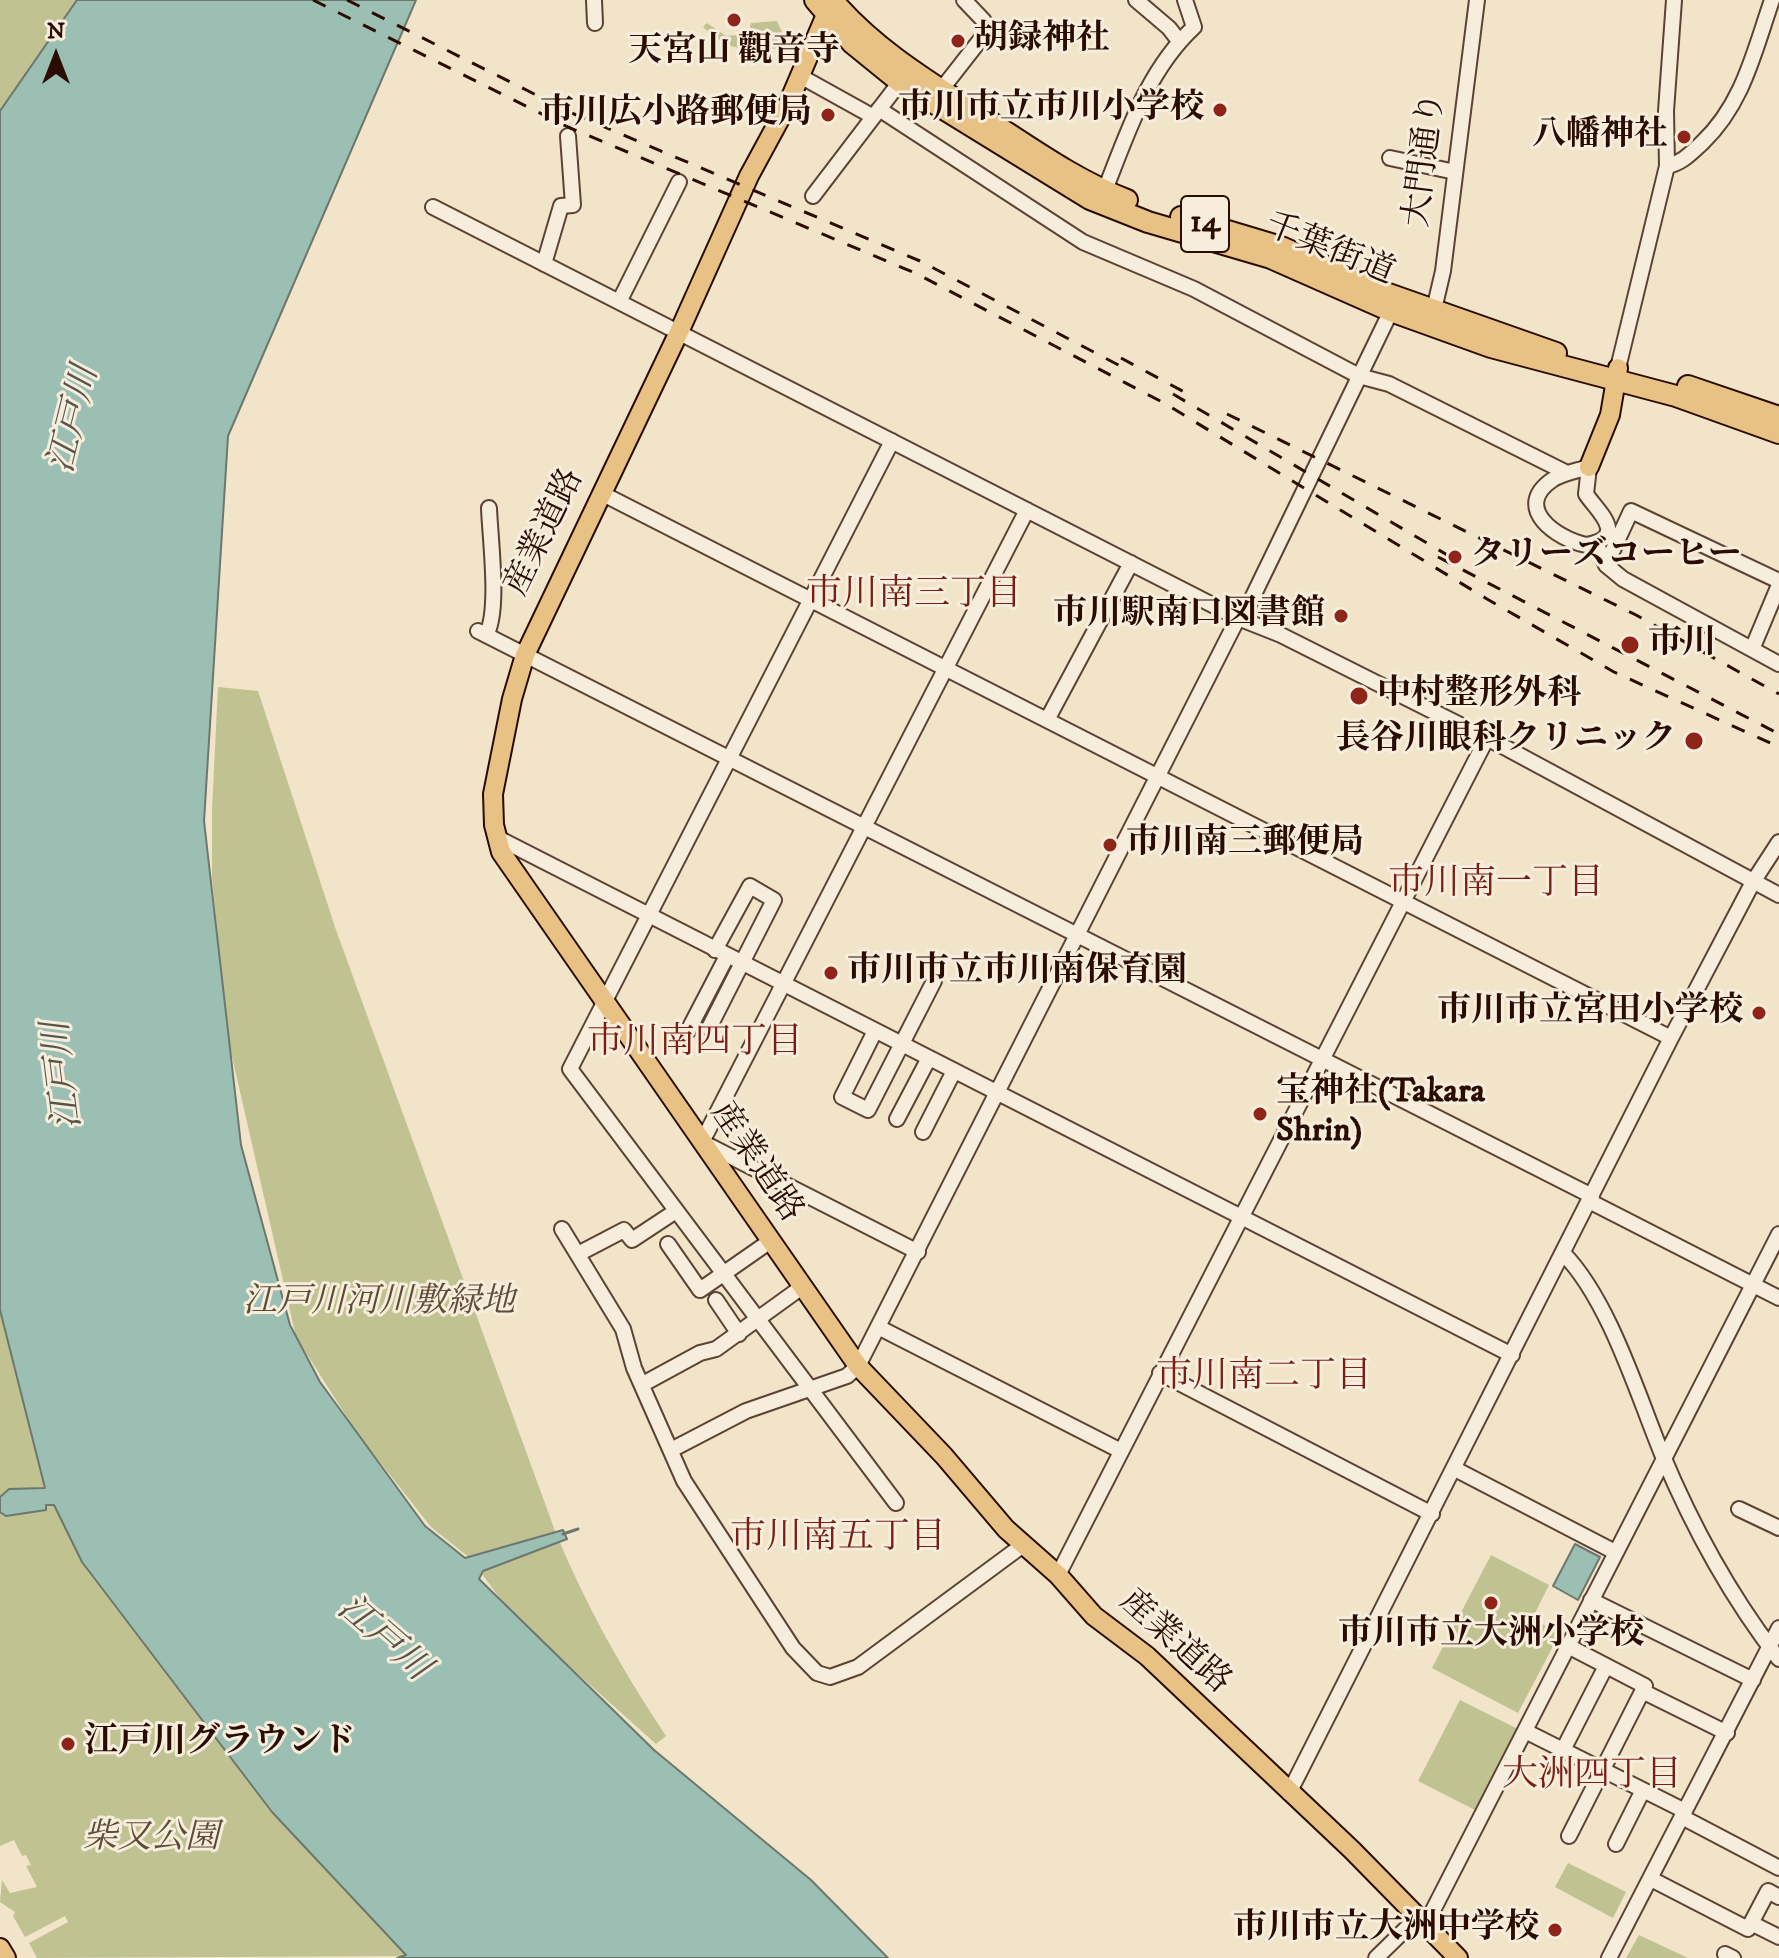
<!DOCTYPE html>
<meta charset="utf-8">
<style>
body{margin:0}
#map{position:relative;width:1779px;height:1958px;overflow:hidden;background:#f1e4c9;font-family:"IM FELL DW Pica",serif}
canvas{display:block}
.north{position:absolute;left:16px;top:16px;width:80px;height:80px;-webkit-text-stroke:6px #f6eddc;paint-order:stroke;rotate:0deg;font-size:22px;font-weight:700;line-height:32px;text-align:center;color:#2b0c03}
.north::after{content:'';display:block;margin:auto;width:28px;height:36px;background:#2b0c03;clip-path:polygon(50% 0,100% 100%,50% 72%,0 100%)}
</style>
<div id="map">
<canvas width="1779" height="1958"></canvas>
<div class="north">N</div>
</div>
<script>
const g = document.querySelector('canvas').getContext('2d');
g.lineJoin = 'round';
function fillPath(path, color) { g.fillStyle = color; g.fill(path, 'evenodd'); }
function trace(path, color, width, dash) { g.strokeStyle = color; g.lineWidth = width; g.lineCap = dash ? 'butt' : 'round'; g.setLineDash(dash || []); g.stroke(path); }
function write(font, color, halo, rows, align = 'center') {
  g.font = font + ' "IM FELL DW Pica","Noto Serif JP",serif'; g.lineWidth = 6; g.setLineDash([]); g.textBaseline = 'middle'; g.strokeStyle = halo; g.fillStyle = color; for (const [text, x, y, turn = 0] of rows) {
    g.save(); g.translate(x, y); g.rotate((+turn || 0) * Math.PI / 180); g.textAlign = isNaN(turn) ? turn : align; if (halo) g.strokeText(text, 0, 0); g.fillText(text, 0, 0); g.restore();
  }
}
const green = new Path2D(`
 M0 0H77L0 111Z
 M777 21 782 32 781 48C743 50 732 53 703 27L707 23 726 36 749 34 751 23Z
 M218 687 258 691 336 930 555 1531C585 1604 622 1670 666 1736L656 1744 512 1615 471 1559 431 1527 357 1433 296 1337 228 1039 212 878V810Z
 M0 1310 46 1488 82 1562 272 1812 407 1956 37 1958 29 1943 68 1922 65 1916 25 1937 13 1916 15 1912 0 1902 2 1880 10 1893 37 1887 26 1866 31 1865 26 1855 22 1856 14 1840 0 1846Z
 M1491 1555 1549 1585 1532 1619 1560 1633 1518 1713 1432 1668Z
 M1460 1700 1520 1730 1477 1811 1418 1781Z
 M1568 1863 1626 1892 1613 1918 1555 1887Z
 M1639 1935 1688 1958H1626Z`);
const water = new Path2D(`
 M77 0H416L228 436 204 821 241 1145 290 1325 320 1382 425 1526 465 1558 563 1530 567 1539 483 1571 479 1579 654 1750 811 1880 888 1958H397L406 1955 272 1812 82 1562 54 1505H46V1510L6 1516 0 1512V1497L9 1489 45 1488 0 1310V111Z
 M1575 1544 1600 1557 1578 1600 1553 1586Z`);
const stream = new Path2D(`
 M563 1534 578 1529`);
const minor = new Path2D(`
 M594 0 595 23
 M1136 0 1169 28 1179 41
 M800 76 872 116
 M941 90 984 35V21L964 0
 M879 109 1083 242 1194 289 1359 376 1389 384 1567 473
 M1390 158 1455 172
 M1667 166C1682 163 1690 154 1702 143 1743 104 1754 52 1772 0
 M1105 190C1128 132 1147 71 1194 27L1185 0
 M813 196 900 82
 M433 207 1238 618 1281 635 1508 749 1779 895
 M544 264 561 206 573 205 568 136
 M619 302 679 182
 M1432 318 1443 271 1477 0
 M1618 368 1667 166 1666 111 1674 0
 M892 441 570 1069 896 1503
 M1589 467 1586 494C1595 509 1631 537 1586 545 1557 539 1512 508 1552 480 1562 473 1577 471 1589 467Z
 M601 493 1671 1038
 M1596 543 1606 565 1623 579 1779 664
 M1606 565 1631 511 1779 581
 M1242 619 1391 311
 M478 631 1592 1196
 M486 635C500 612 490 538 489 508
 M1753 647 1779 585
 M1047 720 1131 563
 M496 837 1512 1355
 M709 1028 774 900 750 886 715 950
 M688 1031 727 956
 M875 1031 842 1097 868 1110 934 981
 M897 1119 929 1058
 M923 1132 954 1071
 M1589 1201 1779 1298
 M562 1229 623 1329 634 1368 684 1481 793 1648 817 1673 830 1677 858 1667 1023 1545
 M668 1244 700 1290 769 1242
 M918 1252 702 1142 1027 510
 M1563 1253C1609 1300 1637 1393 1662 1454 1693 1528 1730 1596 1779 1659
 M578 1254 624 1230 632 1240 676 1211
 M716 1300 739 1334
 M878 1327 1121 1451
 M1160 1373 1432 1514
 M643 1384 700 1353 716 1349 802 1287
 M671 1450 746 1411 847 1376 858 1366 1238 618
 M1455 1469 1615 1552
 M1739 1509 1779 1528
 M1058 1575 1487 738
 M1591 1600 1753 1680
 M1568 1646 1645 1686 1569 1836
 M1642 1691 1727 1733
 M1525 1731 1685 1811
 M1563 1750 1606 1666
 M1289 1793 1671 1038 1753 882 1779 842
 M1682 1817 1779 1868
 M1616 1844 1643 1790
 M1651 1879 1748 1929 1768 1891 1779 1897
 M1751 1923 1779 1937
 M1426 1924 1779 1234
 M1725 1954 1733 1958
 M1376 1958 1418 1917
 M1609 1958 1779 1628`);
const major = new Path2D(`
 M831 3 788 104 749 176 679 332 525 655 512 699 493 794 494 825 501 852 858 1366 944 1456 1006 1529 1058 1575 1094 1616 1147 1656 1352 1850 1458 1958
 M1589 467 1610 415 1618 368
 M0 1948 6 1958`);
const highway = new Path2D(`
 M815 0 852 43 900 82 1090 199 1148 222 1271 258 1391 311 1491 347 1676 396 1779 433
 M834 2C877 52 934 85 989 121 1034 150 1077 181 1127 200
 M1181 217 1281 247 1380 291 1556 353
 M1688 386 1779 417`);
const rail = new Path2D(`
 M313 0 568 127 915 273 1164 403 1487 599 1614 672 1779 747
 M347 0 574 114 920 261 1128 370
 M1121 358 1188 394
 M1173 394 1449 556
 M1227 414 1636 615 1779 694
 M1438 557 1779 734`);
const markers = [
 [734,20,8,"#8f2418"],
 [958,41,8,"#8f2418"],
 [1220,110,8,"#8f2418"],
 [828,115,8,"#8f2418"],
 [1684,137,8,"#8f2418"],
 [1455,557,8,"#8f2418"],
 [1341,616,8,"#8f2418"],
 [1630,645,10,"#8f2418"],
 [1359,696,10,"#8f2418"],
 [1694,741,10,"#8f2418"],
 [1110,845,8,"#8f2418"],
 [831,973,8,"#8f2418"],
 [1759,1013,8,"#8f2418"],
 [1260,1114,8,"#8f2418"],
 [1491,1603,8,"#8f2418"],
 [68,1744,8,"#8f2418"],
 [1555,1930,8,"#8f2418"]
];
const shields = [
 [1205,224,48]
];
const shieldNames = [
 ["14",1205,224]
];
const poiNames = [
 ["胡録神社",974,41],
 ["天宮山 觀音寺",734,53,"center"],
 ["市川市立市川小学校",1204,110,"right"],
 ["市川広小路郵便局",812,115,"right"],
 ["八幡神社",1668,137,"right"],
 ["タリーズコーヒー",1471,557],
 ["市川駅南口図書館",1325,616,"right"],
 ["市川",1648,645],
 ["中村整形外科",1377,696],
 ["長谷川眼科クリニック",1676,741,"right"],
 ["市川南三郵便局",1126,845],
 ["市川市立市川南保育園",847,973],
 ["市川市立宮田小学校",1743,1013,"right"],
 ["宝神社(Takara",1276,1094],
 ["Shrin)",1276,1133],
 ["市川市立大洲小学校",1491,1636,"center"],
 ["江戸川グラウンド",84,1744],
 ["市川市立大洲中学校",1539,1930,"right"]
];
const streetNames = [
 ["大門通り",1427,160,-83],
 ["千葉街道",1329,251,22],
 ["産業道路",546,533,-64],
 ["産業道路",755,1163,56],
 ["産業道路",1174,1643,42]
];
const parkNames = [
 ["江戸川河川敷緑地",379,1304],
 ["柴又公園",151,1840]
];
const waterNames = [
 ["江戸川",76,420,-76],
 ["江戸川",65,1075,-97],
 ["江戸川",382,1640,41]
];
const neighbourhoodNames = [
 ["市川南三丁目",914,597],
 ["市川南一丁目",1496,886],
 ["市川南四丁目",695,1045],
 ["市川南二丁目",1264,1379],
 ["市川南五丁目",838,1540],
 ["大洲四丁目",1592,1778]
];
fillPath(green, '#c0c292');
fillPath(water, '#9bbfb3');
trace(water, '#6e776d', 2);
trace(stream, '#6e776d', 3);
trace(minor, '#5c4234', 18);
trace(major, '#2b0c03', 22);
trace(highway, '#2b0c03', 24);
trace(minor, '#f6eddc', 14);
trace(major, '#e8c284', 18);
trace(highway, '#e8c284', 20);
trace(rail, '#2b0c03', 3, [14, 14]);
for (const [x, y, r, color] of markers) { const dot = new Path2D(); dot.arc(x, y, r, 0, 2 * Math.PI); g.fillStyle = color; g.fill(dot); trace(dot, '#f6eddc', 3); }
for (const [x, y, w] of shields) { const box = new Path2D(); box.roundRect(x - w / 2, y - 28, w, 56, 6); g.fillStyle = '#f6eddc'; g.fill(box); trace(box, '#2b0c03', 2); }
write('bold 32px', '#2b0c03', null, shieldNames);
write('bold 34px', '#2b0c03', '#f6eddc', poiNames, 'left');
write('34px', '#2b0c03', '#f6eddc', streetNames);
write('italic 34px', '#5f4c35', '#f6eddc', parkNames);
write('italic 36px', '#585449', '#f6eddc', waterNames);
write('36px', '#7a1f14', '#f6eddc', neighbourhoodNames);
</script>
